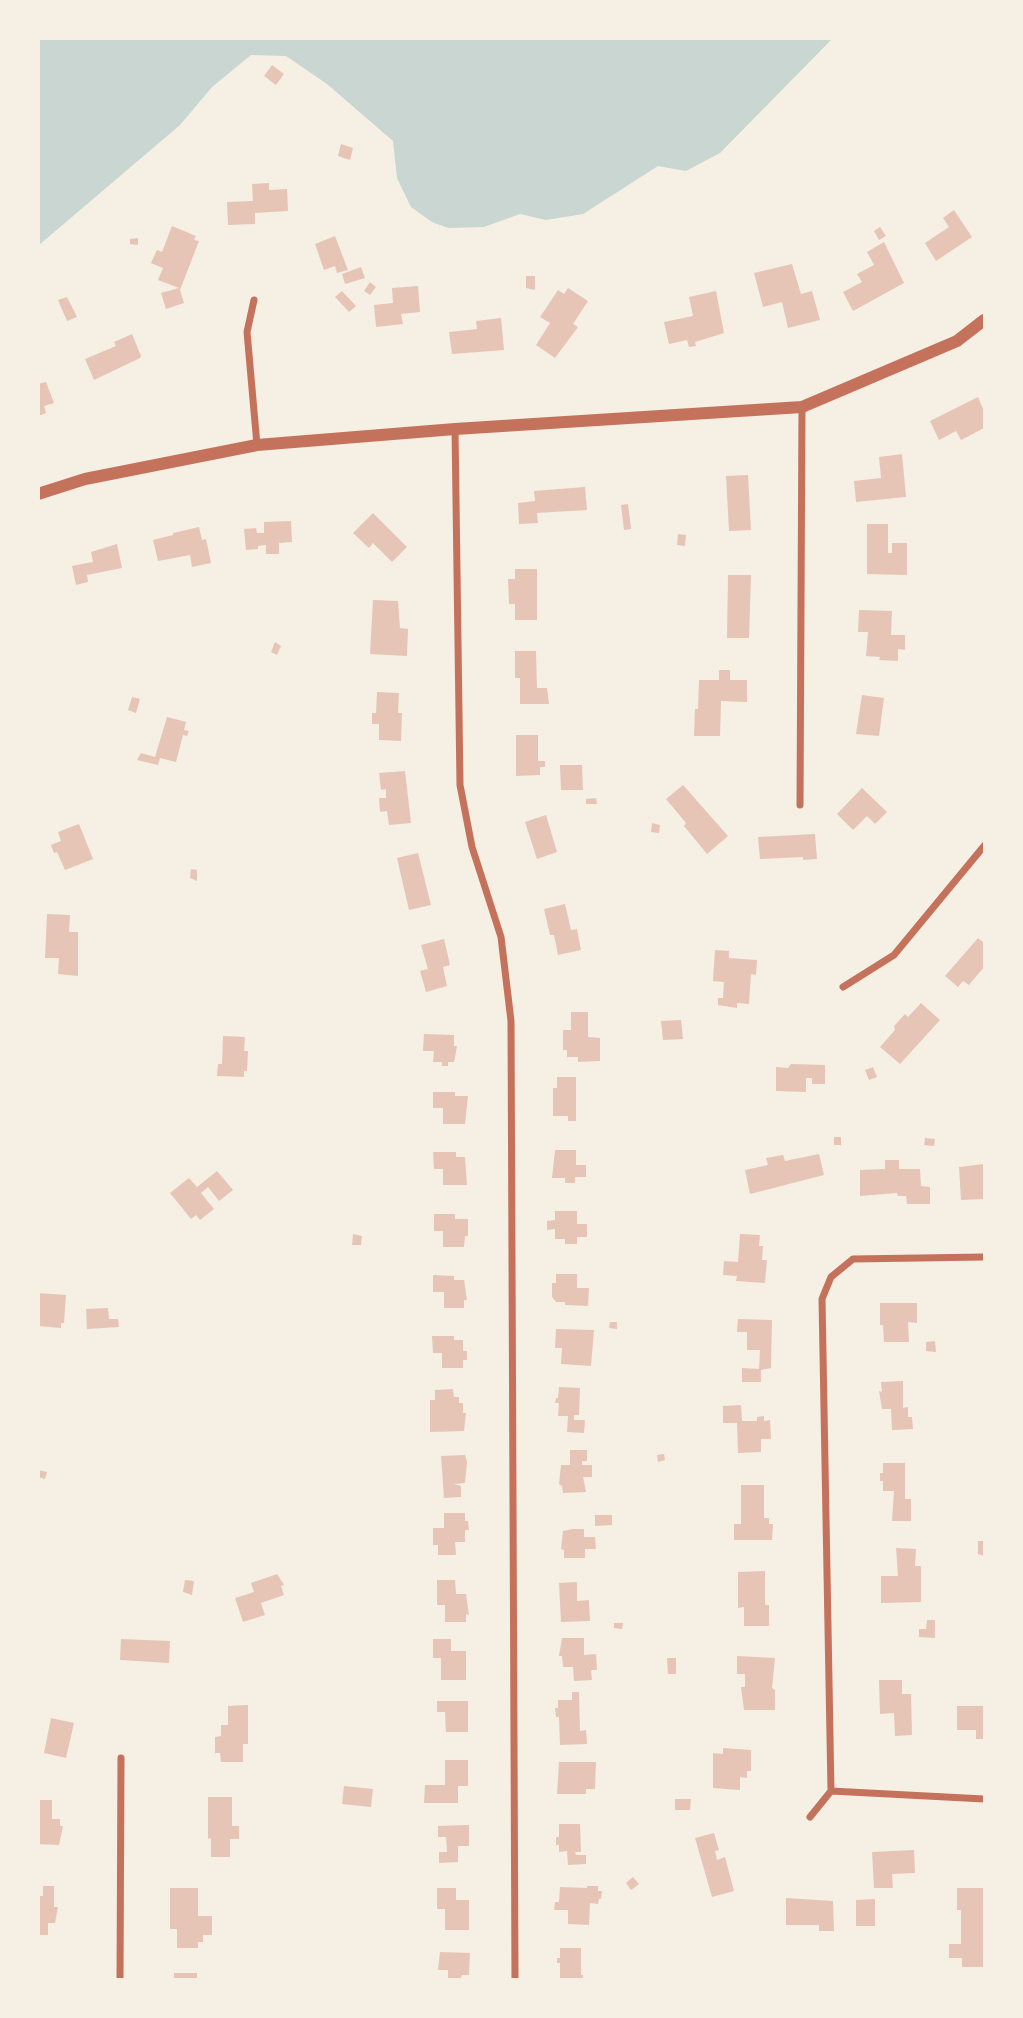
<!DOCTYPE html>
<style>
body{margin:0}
#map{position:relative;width:1023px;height:2018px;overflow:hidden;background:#f6efe4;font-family:Rubik,sans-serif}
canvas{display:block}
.frame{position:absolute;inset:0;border:40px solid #f6efe4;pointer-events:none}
</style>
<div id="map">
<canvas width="1023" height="2018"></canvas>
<div class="frame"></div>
</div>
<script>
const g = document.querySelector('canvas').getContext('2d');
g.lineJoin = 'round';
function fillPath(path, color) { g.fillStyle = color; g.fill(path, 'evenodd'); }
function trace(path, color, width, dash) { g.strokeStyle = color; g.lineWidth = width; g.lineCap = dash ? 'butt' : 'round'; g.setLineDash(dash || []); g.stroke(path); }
const water = new Path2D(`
 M39 38H832V39L720 153 686 171 658 166 583 214 546 220 520 214 484 227 448 228 432 222 411 207 397 178 393 141 327 84 286 56 251 55 212 87 180 125 39 245Z`);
const building = new Path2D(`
 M272 65 284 74 276 85 264 76Z
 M341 144 353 148 350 160 338 156Z
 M269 183V190L287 189 288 211 255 213V224L228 225 227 202 253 201 252 184Z
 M954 210 972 237 936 261 925 243 949 227 943 218Z
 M172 226 196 236 194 240 199 241 180 290 184 303 166 309 161 293 179 288 158 280 163 268 151 263 157 250 162 252Z
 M880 227 886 236 879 240 874 231Z
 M335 236 348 270 337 273 335 266 324 270 315 244Z
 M138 238V245L130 244V239Z
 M884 242 904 283 853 311 843 292 862 282 857 274 874 265 867 252Z
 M792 264 801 294 812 291 820 320 788 328 782 302 763 307 754 273Z
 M361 267 365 278 345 284 342 274Z
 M526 276H535V290L526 288Z
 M370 282 376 287 370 295 364 291Z
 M418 286 420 312 401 314 403 324 376 327 374 305 393 303 392 288Z
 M568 288 588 301 573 324 578 327 555 358 536 345 550 323 540 317 558 290 564 294Z
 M342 291 356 306 349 312 335 297Z
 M716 291 724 333 695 342 696 346 689 347 687 340 669 344 664 322 693 316 689 297Z
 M67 297 77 317 67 321 58 300Z
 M501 318 504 350 452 354 449 332 477 329 476 321Z
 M132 334 141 356 140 358 94 380 85 359 116 346 114 342Z
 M46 382 54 403 44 406 46 413 38 416V384Z
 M978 397 984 411V428L961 440 956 431 939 440 930 421Z
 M902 454 906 497 856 502 854 481 881 478 879 457Z
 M748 475 751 530 729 531 726 476Z
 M585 487 587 510 537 513 538 523 519 524 518 503 535 501 534 491Z
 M628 504 631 529 624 530 621 505Z
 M373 513 407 547 392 562 373 543 369 548 353 533Z
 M291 521 292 542 279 543V554H266V545L258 546V549L246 550 244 529 256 528 257 533H264V522Z
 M867 524H888V553H892V543H907V575L867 574Z
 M199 527 202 540 206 539 211 563 192 567 190 555 158 561 153 540 173 535V533Z
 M678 534 686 535 685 546 677 545Z
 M117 544 122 568 87 575 88 582 76 585 72 566 93 562 91 552Z
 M515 569H537V620H515V604H509L508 579H515Z
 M728 575H751L749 638H727Z
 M373 600 398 601 400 628 408 629 407 656 370 654Z
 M859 610 892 611 891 635H905V650L898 649V661L879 660 880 657 866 656 868 632H858Z
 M275 642 281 646 277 655 271 652Z
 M515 651H536L537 688H547L549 704H520V678H515Z
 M719 670H730V680H747V702L721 701 720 736H694L695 709H698L699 680H719Z
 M377 692 399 693 398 713H402L401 741 379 740V724H372V713H376Z
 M862 695 884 698 879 736 856 734Z
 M132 697 140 699 136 713 128 710Z
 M167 717 186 722 184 730 189 731 187 736 183 735 176 762 160 758 158 765 137 760 141 753 155 757Z
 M516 735H538V761H545V767H540V775L516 776Z
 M560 765H582L583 790H561Z
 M405 771 411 823 389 825 387 811 380 812 379 798H386V789L381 790 379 773Z
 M683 785 728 836 707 854 684 826 686 823 666 799Z
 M862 788 887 812 875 824 867 816 853 830 837 814Z
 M596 798 597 804H586V799Z
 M546 815 557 852 537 859 525 822Z
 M652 823 660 825 659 833 651 832Z
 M79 824 93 859 65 870 57 852 54 853 51 845 61 841 58 832Z
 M815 834 817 859 803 860V857L760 859 758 837Z
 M418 853 431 905 409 910 397 858Z
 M191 869 197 870V881L190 878Z
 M565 904 571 930 577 929 581 950 558 955 554 935H550L544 909Z
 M47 914 70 915 69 932H78V976L58 974 59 958H45Z
 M978 938 984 943V967L969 985 963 981 958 987 945 976Z
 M444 939 450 965 443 967 447 986 426 992 420 971 428 969 421 945Z
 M715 950 729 951V958L757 960 756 975 751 974 749 1004 737 1003V1008L718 1005V998H723L724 982 713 981Z
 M921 1003 940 1020 900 1064 880 1047 895 1030 894 1026 905 1014 908 1017Z
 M571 1012H588V1037L600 1038V1061L578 1062V1057H567V1050H563V1030H571Z
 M681 1020 683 1039 663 1040 661 1021Z
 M424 1034 454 1035V1046H457L454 1062H448V1066H442V1062H433L434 1051H423Z
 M223 1036 245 1037 244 1051H248L247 1071H244V1077L217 1076 218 1064H222Z
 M791 1064 825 1065V1084H812V1078H806V1092L776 1091V1067L788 1068Z
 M873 1067 877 1077 869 1080 865 1070Z
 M557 1077H576V1121H568V1116H553V1088H557Z
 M433 1092H455V1096H468L465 1124H443V1108H433Z
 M834 1137H841V1145H834Z
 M925 1138 935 1139 934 1146 924 1145Z
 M555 1150H576V1165H586V1177H575V1183H565V1178H552Z
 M433 1152H456V1157H465L467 1185H443V1169H434Z
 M819 1154 824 1175 750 1194 745 1170 768 1165 766 1158 783 1155 785 1161Z
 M885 1160H899V1169H920L921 1186 930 1187V1204H907L906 1196H898L897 1193 860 1196V1170L885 1169Z
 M984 1164V1199L961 1200 959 1167Z
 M217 1171 233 1190 219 1201 208 1187 201 1193 214 1209 200 1220 196 1215 191 1219 170 1193 189 1178 197 1187Z
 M555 1211H577V1224H587V1237H577V1244H565V1239H555V1229L547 1230V1221L555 1220Z
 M434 1214H455V1219H468V1236H465L464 1247H443V1231H434Z
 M353 1234 362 1236 361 1245H352Z
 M740 1234 760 1235 759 1246H763L762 1260H767L765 1283 736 1281 737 1276 723 1275 724 1261 738 1262Z
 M556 1274H577V1288H589L588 1306 565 1305V1302H556L552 1297V1283H556Z
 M433 1275 454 1276V1280H464L467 1300H464V1308H444V1292H433Z
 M38 1293 66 1295 64 1323H61V1328L38 1326Z
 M880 1303H917V1323L908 1322 909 1342H884L883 1325H880Z
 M108 1308 109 1319H118L119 1327 87 1329 86 1309Z
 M738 1319 772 1320 771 1368 761 1370V1382H742V1368L759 1369 760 1350H747V1332H737Z
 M610 1322H617V1329L609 1328Z
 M556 1329 594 1330 591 1366 561 1364 562 1348H555Z
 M432 1336H454V1340H463V1351H467V1360H463V1368H442V1353H433Z
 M935 1341 936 1352 926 1351V1342Z
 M903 1381V1408L908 1407V1417H912L913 1429 892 1430 891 1409H882L879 1391 882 1392 881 1382Z
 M559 1387 580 1388 579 1415H574V1420H585L584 1433 567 1432 568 1416H558L559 1403H555L556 1398H558Z
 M453 1389 454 1397H459V1403H463V1413H466L464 1431 430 1432V1400H435V1390Z
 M741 1405 742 1421H757V1417L764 1416V1421L770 1420 771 1439H761V1452L738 1453 737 1423H723V1406Z
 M570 1450H587V1461H582V1465H592V1477H583L586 1492 563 1493 562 1486 559 1484 561 1465H570Z
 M664 1454 665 1460 658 1462 657 1455Z
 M465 1455 467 1462 465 1483 454 1484 461 1486V1497L444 1498 441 1456Z
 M883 1463H905V1499H911V1521H892L894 1491H883V1481H880V1473H883Z
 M38 1470 47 1472 45 1479 38 1477Z
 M741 1485H764V1518H769V1524H773L772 1540H734V1524H741Z
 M444 1513H465V1521H468L469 1530H465V1542H455L456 1555H438V1545H433V1528H444Z
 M595 1515H612V1525L595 1526Z
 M573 1529H584V1537H595L596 1549H585V1558H564V1550L561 1549 563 1531Z
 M978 1541H984V1556L978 1554Z
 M896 1548 916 1549 915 1566H921V1602L881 1603V1576H898Z
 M765 1571V1605H769V1626H744V1607L738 1608V1572Z
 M277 1574 284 1585 281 1586 284 1595 261 1603 265 1615 243 1622 235 1598 254 1592 251 1583Z
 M185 1580 194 1581 192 1595 183 1592Z
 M437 1580H455L456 1594H466L469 1615 466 1614V1622H445V1605H437Z
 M577 1582V1601L589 1600 590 1621 561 1622 559 1583Z
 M927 1620H935V1638L919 1637V1629H926Z
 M614 1623H623L622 1629 614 1628Z
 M562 1638H584V1655L596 1654 597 1670H591L592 1680 574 1681 573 1667H563L562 1656H559Z
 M121 1639 170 1641 169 1663 120 1660Z
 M433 1639H451V1651H466V1680H441V1658H433Z
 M737 1656 775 1658 772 1688 775 1690V1710H744L741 1687H745V1674H737Z
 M667 1658H676V1674H668Z
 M879 1680H902V1694H911L912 1735 895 1736 894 1713 880 1714Z
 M572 1692H579L580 1731 586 1730 587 1744 560 1745 559 1717H556L555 1708H558V1700H572Z
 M437 1701H468V1732H446L445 1712H437Z
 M248 1705V1744H243V1762H221L220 1753H215V1737L221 1736V1725H228V1706Z
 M957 1706H984V1739H976V1730H957Z
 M51 1718 74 1723 66 1758 44 1753Z
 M723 1748 751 1750V1771H747V1778L740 1777V1790L713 1788V1753L723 1754Z
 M445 1760H468V1786H458V1803H424L425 1785H445Z
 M559 1762H596L595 1789H586V1794H557Z
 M344 1786 373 1789 371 1807 342 1804Z
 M208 1797H232V1826H239V1839H230V1857H211V1838L208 1839Z
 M675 1799H691L690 1810H675Z
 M38 1800H52V1819H60V1826H63L59 1845 38 1844Z
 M559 1824H580L581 1852H575L576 1855H586V1864L568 1865 567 1851 559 1852V1845H556V1837H559Z
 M469 1825V1846H458V1862L439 1863V1852H447L446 1837H438V1826Z
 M714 1833 719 1850 715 1851 717 1860 725 1857 734 1891 712 1897 695 1838Z
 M914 1850 915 1873 892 1874 893 1888H874L872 1852Z
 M633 1877 639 1884 631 1890 626 1883Z
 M43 1886H54V1907H58L55 1923H48V1935H38V1896H43Z
 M587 1886H598V1891H602L601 1899H599L598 1904 590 1903 589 1925 568 1924V1910H554L555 1902H559L560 1887 587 1888Z
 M170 1888H198V1916H212V1935H203V1942H198V1948H177V1929H170Z
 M437 1888H456V1900H469V1930H445V1909H437Z
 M957 1888H983L984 1967H962V1958H949V1944H961V1910H957Z
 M786 1898 833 1901 834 1931H819V1925H786Z
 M875 1899V1926H856V1900Z
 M560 1948H581V1975H583V1980H560V1963H557V1958H560Z
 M440 1952 470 1953 469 1975H462L460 1980H448V1970H438Z
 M174 1973H197V1980H174Z`);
const minor = new Path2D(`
 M254 300 247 332 257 445
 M455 429 460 785 472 847 501 937 511 1021 515 1980
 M800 805 802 407
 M843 987 894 955 984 846
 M831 1791 984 1799
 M810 1817 831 1791 822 1299 831 1277 853 1259 984 1257
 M120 1980 121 1758`);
const tertiary = new Path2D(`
 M38 494 85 479 257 445 455 429 802 407 957 341 984 320`);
fillPath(water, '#c9d6d2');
fillPath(building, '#e6c5b7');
trace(minor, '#c5725c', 7);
trace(tertiary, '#c5725c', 12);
</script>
